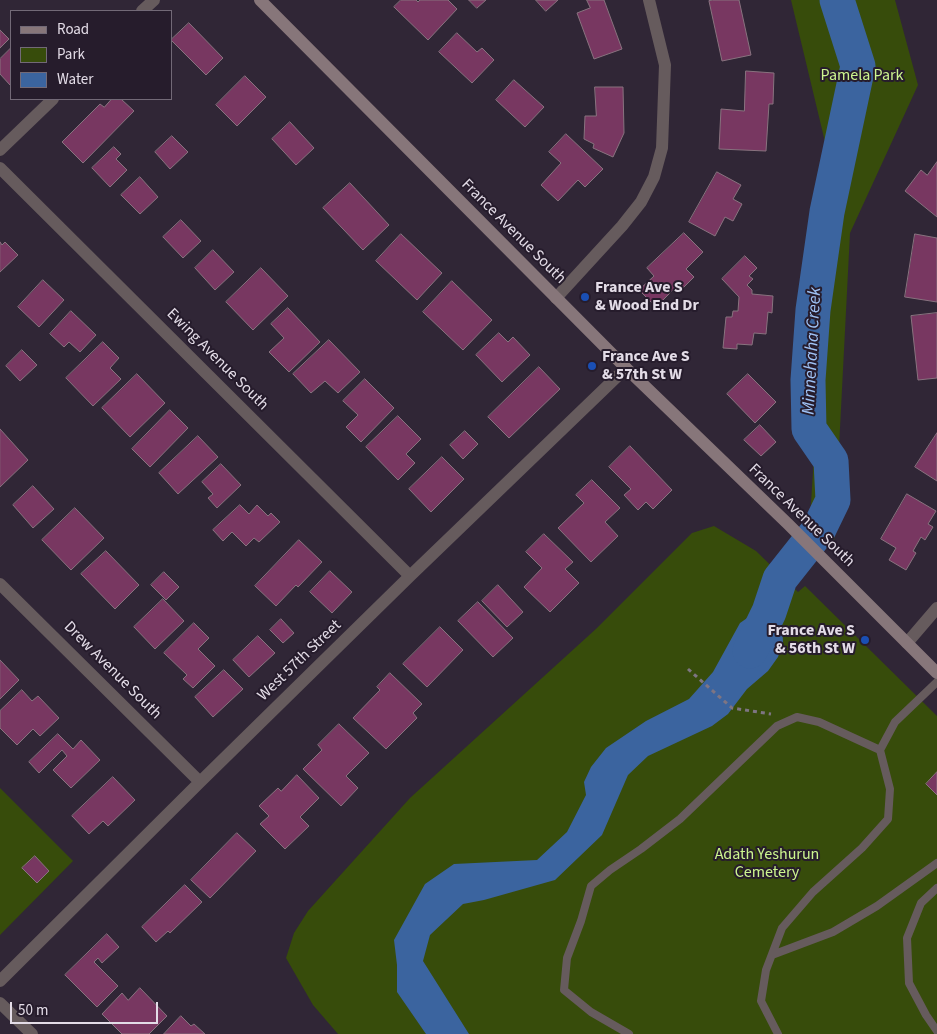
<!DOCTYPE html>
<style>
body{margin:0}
#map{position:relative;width:937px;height:1034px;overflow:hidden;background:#302636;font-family:"Source Sans 3",sans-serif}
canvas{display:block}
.legend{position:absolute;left:10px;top:10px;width:162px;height:90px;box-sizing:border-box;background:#261c2c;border:1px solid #726977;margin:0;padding:6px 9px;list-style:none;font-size:15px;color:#e3dce7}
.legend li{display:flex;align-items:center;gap:10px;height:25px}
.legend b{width:25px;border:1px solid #726977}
.scale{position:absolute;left:10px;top:1002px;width:148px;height:22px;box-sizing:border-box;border:2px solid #e3dce7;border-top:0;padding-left:6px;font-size:15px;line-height:18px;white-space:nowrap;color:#e3dce7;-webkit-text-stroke:4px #261c2c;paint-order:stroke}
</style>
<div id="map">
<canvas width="937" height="1034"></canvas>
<ul class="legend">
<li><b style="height:6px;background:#87767a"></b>Road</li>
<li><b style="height:14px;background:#374c0b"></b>Park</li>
<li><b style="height:14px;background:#3b649f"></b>Water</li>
</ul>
<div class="scale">50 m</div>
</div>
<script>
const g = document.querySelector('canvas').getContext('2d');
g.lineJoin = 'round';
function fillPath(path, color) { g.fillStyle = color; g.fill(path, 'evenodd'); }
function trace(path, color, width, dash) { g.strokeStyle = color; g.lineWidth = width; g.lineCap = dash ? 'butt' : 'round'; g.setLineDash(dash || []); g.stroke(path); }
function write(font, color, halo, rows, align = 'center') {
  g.font = font + ' "Source Sans 3",sans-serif'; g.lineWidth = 4; g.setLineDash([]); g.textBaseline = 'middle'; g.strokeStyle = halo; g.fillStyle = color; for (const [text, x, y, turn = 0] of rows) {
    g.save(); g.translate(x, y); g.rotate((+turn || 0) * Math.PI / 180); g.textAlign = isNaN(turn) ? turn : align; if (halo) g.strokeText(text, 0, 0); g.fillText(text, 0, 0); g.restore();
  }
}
const green = new Path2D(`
 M791 0H895L918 85 850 233 834 545 810 519 832 171Z
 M714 526 756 551 798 592 805 586 937 716V1034H338L313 1005 286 958 294 933 308 911 410 798 597 628 692 533Z
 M0 788 73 861 0 935Z`);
const water = new Path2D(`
 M763 607H778L782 624 783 642 778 657 768 671 747 689 728 714 712 726 648 756 628 775 602 835 555 880 484 900 463 904 430 935 423 961 469 1034H426L397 992V965L394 940 425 884 454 864 537 860 567 832 586 795 584 782 591 767 606 748 646 721 689 699 713 672 740 623Z`);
const river = new Path2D(`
 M750 651 769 612 780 579 818 531 833 500 831 461 809 429 808 380 813 310 827 212 858 66 837 0`);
const building = new Path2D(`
 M401 0H416L418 2 420 0H448L457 9 428 40 394 7Z
 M469 0H486L477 8Z
 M536 0H558L546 11Z
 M587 0H604L622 49 594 59 577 13 590 8Z
 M713 0H739L751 55 722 61 709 1Z
 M189 23 223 58 206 75 171 40Z
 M0 30 9 39 0 48Z
 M457 33 477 52 482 48 494 60 472 83 439 52Z
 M11 48V84L10 85 0 74V59Z
 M746 71 774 73 773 104H769L766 151 719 149 721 109 744 111Z
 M245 76 266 97 237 126 216 105Z
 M514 80 544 107 525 127 496 100Z
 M595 87H623L624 133 613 157 593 148 594 144 584 139 585 116H596Z
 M112 99H121L134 111 83 163 62 142 100 104 104 107Z
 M290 122 314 148 296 165 272 139Z
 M566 134 603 169 585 187 578 180 558 201 541 185 561 163 549 152Z
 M172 136 188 152 170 169 155 152Z
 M114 147 121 154 116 159 127 170 110 187 92 168Z
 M937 162V217L905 191 921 170 927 175Z
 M717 172 741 185 733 199 742 204 733 221 725 217 715 236 689 222Z
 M140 177 158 197 140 214 121 195Z
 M350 183 389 225 363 250 323 208Z
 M181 220 201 241 183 258 163 237Z
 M684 233 703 252 686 269 694 277 683 288 679 284 656 307 639 290 654 276 647 268Z
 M401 234 442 273 417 300 376 261Z
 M915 234 937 238V302L905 297Z
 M0 242 2 245 5 242 18 255 0 272Z
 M213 250 234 272 215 290 195 268Z
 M745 256 757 268 749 276 753 279 747 285 752 290V294L773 296 772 313 768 312 766 334 754 333 752 345 737 344V349L723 348 726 317H732L733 311H738L739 297 722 279Z
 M261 268 288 296 253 330 226 302Z
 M43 280 64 300 39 327 18 307Z
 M452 281 492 320 463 350 423 312Z
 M288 308 320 342 289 372 269 352 284 338 271 324Z
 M71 311 96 335 80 352 69 342 64 347 50 334Z
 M937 313V378L918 380 911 316Z
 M499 333 508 342 513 337 530 355 502 382 476 355Z
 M329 340 360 372 338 393 325 381 311 393 293 374Z
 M103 342 119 358 110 368 121 379 93 406 66 378Z
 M22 350 37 365 20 381 6 366Z
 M539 367 560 389 509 438 488 417Z
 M137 374 165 403 130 437 102 408Z
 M748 374 776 402 755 423 727 394Z
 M365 379 394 408 361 442 346 427 358 415 343 401Z
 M170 410 188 428 150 467 132 449Z
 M398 416 421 439 406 454 415 463 398 480 366 447Z
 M760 425 776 442 761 456 744 440Z
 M0 429 28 460 0 487Z
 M465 431 478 444 463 459 450 445Z
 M937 433V481L915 467Z
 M198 436 218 457 178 494 159 473Z
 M630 446 672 490 653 509 646 502 638 510 624 495 631 489 609 467Z
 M442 457 464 479 431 512 409 489Z
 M221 464 241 485 217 508 208 498 213 494 202 482Z
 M592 480 620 508 605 522 618 536 591 562 558 528 584 503 576 495Z
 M33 486 54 509 33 528 13 505Z
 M907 494 936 511 928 524 933 527 925 540 921 537 913 551 916 553 906 570 889 560 896 548 881 539Z
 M240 505 249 514 257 505 268 516 271 513 280 522 259 542 254 538 246 546 232 532 223 541 213 530Z
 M75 508 104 538 71 570 42 540Z
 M544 534 573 562 565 569 579 583 550 612 524 587 542 568 526 552Z
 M299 540 322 562 298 587 296 585 276 606 255 586Z
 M106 551 139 585 115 609 81 574Z
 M330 571 352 592 332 613 310 592Z
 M164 572 179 587 166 600 151 585Z
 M498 585 523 612 507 627 482 601Z
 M163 599 184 621 155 649 134 627Z
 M478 602 513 638 493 657 458 621Z
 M281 619 294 633 283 643 270 630Z
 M194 623 209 638 198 649 215 666 193 688 183 679 187 675 164 653Z
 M440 627 463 650 427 687 403 664Z
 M258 636 275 653 249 677 233 660Z
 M0 660 19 680 0 699Z
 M224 670 243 689 213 717 195 697Z
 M390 673 422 704 413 713 417 718 386 749 353 718 380 690 377 687Z
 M22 690 32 701 38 696 59 718 40 736 33 729 17 745 0 728V711Z
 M339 724 369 753 346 776 358 788 341 806 303 769 322 750 318 745Z
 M58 734 73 749 81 740 100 760 71 788 53 770 67 756 62 750 39 773 29 762Z
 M937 772V795L926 784Z
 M297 775 319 798 300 817 309 826 285 849 260 824 269 816 259 806 278 788 281 791Z
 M113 777 135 800 108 826 103 821 89 834 72 816Z
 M237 833 256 851 210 898 191 880Z
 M35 856 49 871 37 883 22 868Z
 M185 885 202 902 170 933 168 931 156 942 142 927Z
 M107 934 119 947 102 963 98 958 94 962 118 986 97 1007 65 975Z
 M140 988 167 1016 149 1034H122L102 1014 122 993 128 1000Z
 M181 1016 191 1026 194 1024 205 1034H164Z`);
const path = new Path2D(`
 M688 669 732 708 771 714`);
const service = new Path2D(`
 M937 888 921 903 907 938 909 983 926 1015 937 1031
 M772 955 833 932 877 906 937 863
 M629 1034 591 1012 564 990 567 958 581 921 591 886 610 870 641 849 680 819 777 726 797 717 819 722 880 750
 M778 1034 761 1001 766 970 782 928 813 892 862 848 888 819 890 789 880 750 895 722 937 682`);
const minor = new Path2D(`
 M0 168 410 576
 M556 298 622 226 641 202 654 177 662 148 665 65 649 0
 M0 584 200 782
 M907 643 937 608
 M0 981 200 782 410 576 626 368
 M0 1003 32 1034`);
const tertiary = new Path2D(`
 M142 11 154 0
 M0 150 53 99`);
const secondary = new Path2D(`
 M260 0 626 368 788 524 937 673`);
const markers = [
 [585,297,5,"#1a4fb4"],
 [592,366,5,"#1a4fb4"],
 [865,640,5,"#1a4fb4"]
];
const parkNames = [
 ["Pamela Park",862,76],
 ["Adath Yeshurun",767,855],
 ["Cemetery",767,873]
];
const streetNames = [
 ["France Avenue South",513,232,45],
 ["Ewing Avenue South",217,360,45],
 ["France Avenue South",801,516,44],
 ["West 57th Street",300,661,-44],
 ["Drew Avenue South",112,671,45]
];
const poiNames = [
 ["France Ave S",595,288],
 ["& Wood End Dr",595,306],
 ["France Ave S",602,357],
 ["& 57th St W",602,375],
 ["France Ave S",855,631,"right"],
 ["& 56th St W",855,649,"right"]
];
const waterNames = [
 ["Minnehaha Creek",813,351,-87]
];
fillPath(green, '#374c0b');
fillPath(water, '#3b649f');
trace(river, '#3b649f', 35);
fillPath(building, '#783761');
trace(building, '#88737f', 1);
trace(path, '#7e7583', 3, [4, 4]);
trace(service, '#665b5d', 8);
trace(minor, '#665b5d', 12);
trace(tertiary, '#665b5d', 12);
trace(secondary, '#87767a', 12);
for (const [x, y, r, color] of markers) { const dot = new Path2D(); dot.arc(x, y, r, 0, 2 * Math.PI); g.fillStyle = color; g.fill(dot); trace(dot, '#261c2c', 2); }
write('16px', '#ccf58f', '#261c2c', parkNames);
write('16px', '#e3dce7', '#261c2c', streetNames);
write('bold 16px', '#e3dce7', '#261c2c', poiNames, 'left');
write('italic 18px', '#9fc2f5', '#261c2c', waterNames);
</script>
